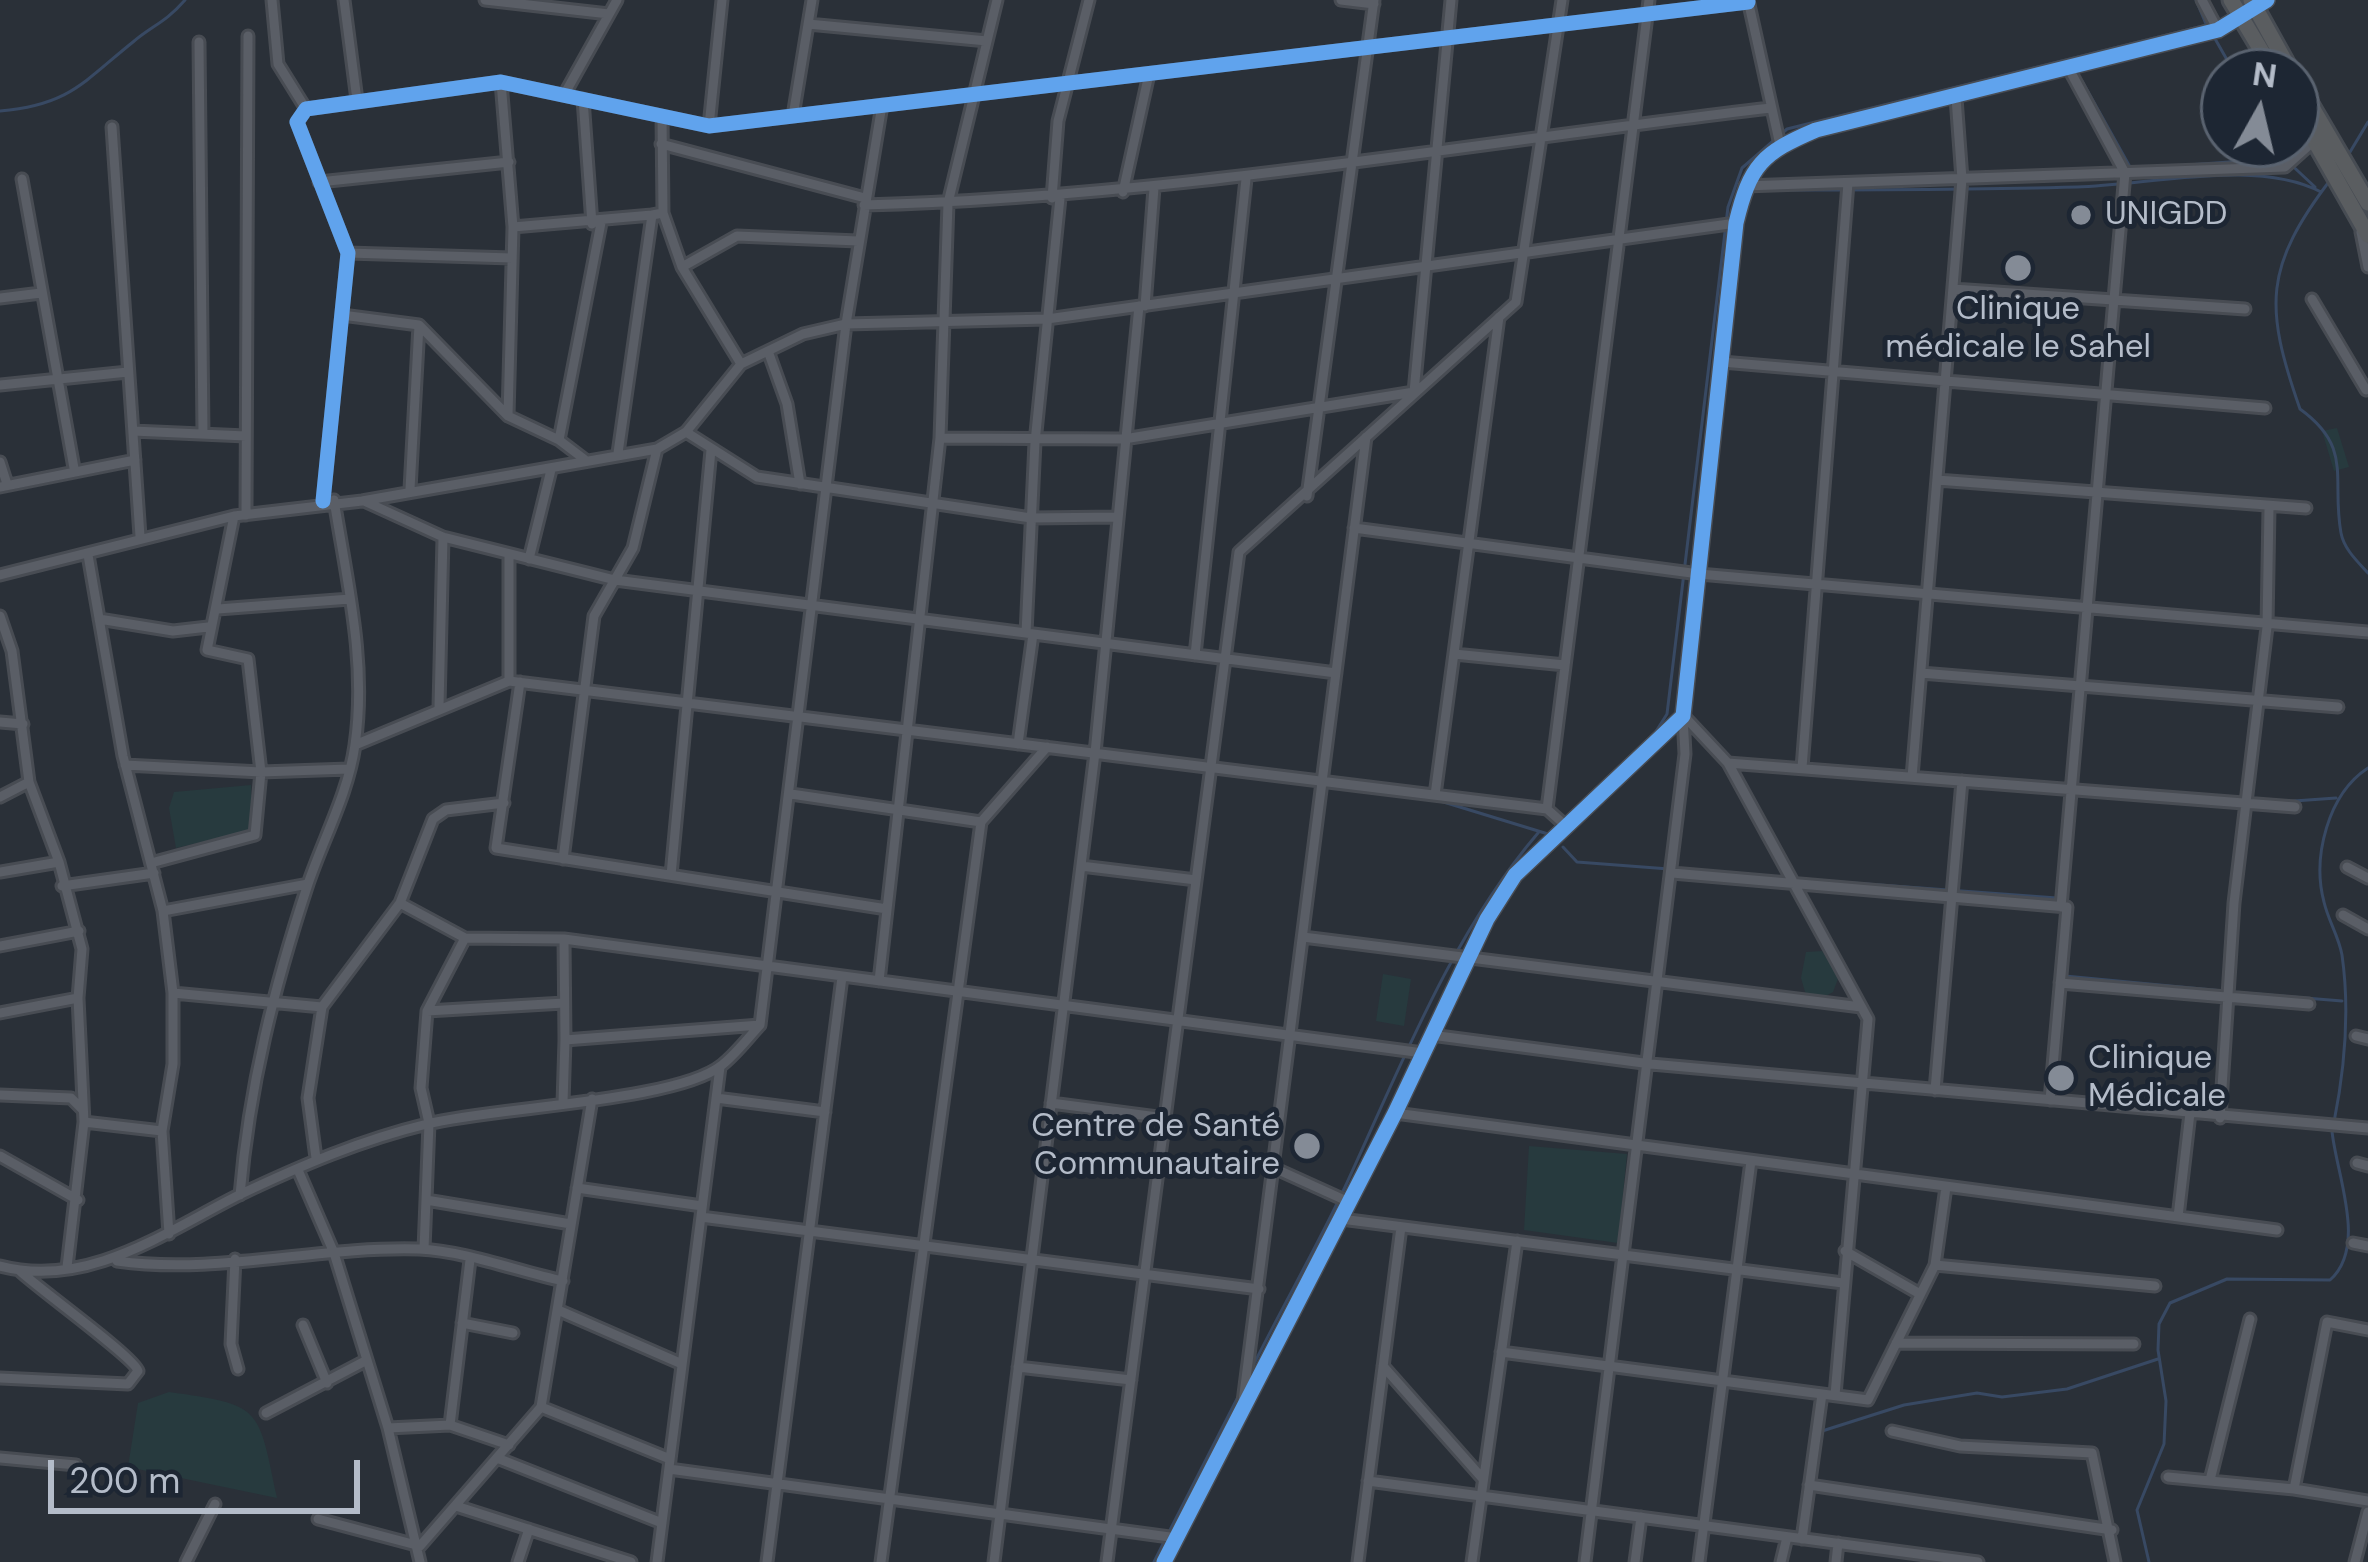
<!DOCTYPE html>
<meta charset="utf-8">
<style>
body{margin:0}
#map{position:relative;width:2368px;height:1562px;overflow:hidden;background:#2a3038;font-family:"DM Sans",sans-serif}
canvas{display:block}
.north{position:absolute;left:2200px;top:48px;width:120px;height:120px;box-sizing:border-box;background:#1d2633;border:3px solid #59626f;border-radius:50%;rotate:8deg;font-size:33px;font-weight:700;line-height:48px;text-align:center;color:#b4bcc9}
.north::after{content:'';display:block;margin:auto;width:42px;height:54px;background:#848b96;clip-path:polygon(50% 0,100% 100%,50% 72%,0 100%)}
.scale{position:absolute;left:48px;top:1460px;width:312px;height:54px;box-sizing:border-box;border:6px solid #b4bcc9;border-top:0;padding-left:15px;font-size:36px;line-height:42px;white-space:nowrap;color:#b4bcc9;-webkit-text-stroke:9px #1d2633;paint-order:stroke}
</style>
<div id="map">
<canvas width="2368" height="1562"></canvas>
<div class="north">N</div>
<div class="scale">200 m</div>
</div>
<script>
const g = document.querySelector('canvas').getContext('2d');
g.lineJoin = 'round';
function fillPath(path, color) { g.fillStyle = color; g.fill(path, 'evenodd'); }
function trace(path, color, width, dash) { g.strokeStyle = color; g.lineWidth = width; g.lineCap = dash ? 'butt' : 'round'; g.setLineDash(dash || []); g.stroke(path); }
function write(font, color, halo, rows, align = 'center') {
  g.font = font + ' "DM Sans",sans-serif'; g.lineWidth = 10; g.setLineDash([]); g.textBaseline = 'middle'; g.strokeStyle = halo; g.fillStyle = color; for (const [text, x, y, turn = 0] of rows) {
    g.save(); g.translate(x, y); g.rotate((+turn || 0) * Math.PI / 180); g.textAlign = isNaN(turn) ? turn : align; if (halo) g.strokeText(text, 0, 0); g.fillText(text, 0, 0); g.restore();
  }
}
const green = new Path2D(`
 M2337 428 2349 467 2334 471 2322 431Z
 M251 785 253 830 176 848 169 808 174 792Z
 M1822 951 1839 976 1833 992 1822 998 1806 995 1801 978 1806 952Z
 M1383 974 1411 979 1404 1026 1376 1021Z
 M1529 1146 1627 1154 1618 1243 1524 1230Z
 M169 1392C263 1405 258 1407 277 1498L128 1467 138 1403Z`);
const stream = new Path2D(`
 M2196 0 2206 24
 M2214 37 2234 72
 M2082 81 2130 167
 M0 111C70 105 84 81 133 42 153 25 165 23 185 0
 M2276 144 2283 157
 M2347 157 2368 122
 M2174 166 2284 158 2315 187
 M2331 179C2264 267 2264 306 2300 409 2354 448 2331 479 2341 533 2344 549 2357 561 2368 573
 M1765 190C1869 190 1973 190 2077 187 2150 185 2257 158 2321 192
 M1953 775 2011 780
 M2082 786 2222 797
 M1437 800 1548 834 1557 825
 M2280 802 2336 798
 M1564 819 1655 733 1667 714 1728 207 1742 168 1787 129 2207 25
 M1563 847 1577 862 1669 869
 M1798 879 2057 898
 M2065 976 2223 991
 M2232 992 2342 1001
 M2334 1122C2345 1067 2350 1011 2342 955 2339 937 2328 920 2324 902 2312 857 2328 794 2368 768
 M1252 1368C1282 1307 1316 1249 1345 1187 1401 1066 1451 935 1538 833
 M1819 1432 1904 1405 1977 1393 2002 1397 2067 1389 2158 1359
 M1168 1534 1240 1393
 M1154 1562 1164 1542
 M2149 1562 2137 1510 2164 1444 2166 1401 2158 1350 2159 1324 2170 1303 2227 1279 2330 1280C2368 1246 2336 1174 2332 1131`);
const street = new Path2D(`
 M272 0 278 64 306 109
 M344 0 357 100
 M485 0 609 14
 M1341 0 1374 4
 M1748 0 1780 145
 M2202 0 2218 30
 M808 24 987 41
 M199 42 203 434
 M501 82 513 227 508 416
 M564 95 617 0
 M583 99 592 224
 M793 116 812 0
 M709 126 722 0
 M112 127 140 536
 M661 144 865 198
 M22 179 74 468
 M319 182 509 162
 M1745 186 2285 167 2315 140
 M1123 192 1149 74
 M1052 198 1058 121 1089 0
 M864 205C1170 197 1468 143 1771 108
 M663 213 682 267 741 364
 M513 227 652 215
 M2361 232 2368 267
 M348 253 512 258
 M682 267 737 236 858 241
 M1953 289 2245 309
 M0 298 41 293
 M2312 299 2366 390
 M1145 306 1154 188
 M342 315 419 325 508 416 559 440 584 459
 M768 351 787 404 800 484
 M1722 362 2265 408
 M0 385 128 372
 M133 431 246 436
 M686 432 757 477 1031 518 1117 517
 M940 438 1124 439 1414 392 1451 0
 M559 440 601 223
 M618 453 652 215 663 213 662 116
 M0 462 7 484
 M1937 480 2306 508
 M0 487 135 460
 M410 489 419 325
 M1307 496 1374 0
 M323 501 348 253 297 122 306 109 501 82 709 126 1748 2
 M364 501 443 537 615 580 1336 673
 M246 515 248 36
 M1354 528 1699 574 2368 632
 M509 554V681L1547 809 1566 826
 M88 555 123 756 163 911 173 993V1064L162 1131 169 1234
 M529 559 551 470
 M0 575 234 516 362 501 657 449 686 432 741 364 803 334 846 324 1047 319 1736 223
 M218 609 350 599
 M0 616 12 651 29 782 0 797
 M99 619 173 631 208 627
 M1026 633 1035 442 1060 198
 M1454 654 1565 665
 M1195 655 1246 179
 M1921 673 2338 707
 M520 682 496 848 887 909
 M439 707 443 537
 M1685 717 1728 763 1868 1019 1835 1395
 M0 722 23 724
 M1018 744 1033 634
 M355 745 509 681
 M1728 763 2295 807
 M125 765 261 772 349 769
 M1802 768 1848 183
 M1912 777 1962 179 1956 98
 M29 782 59 862
 M791 794 981 822
 M1435 795 1499 317
 M1547 809 1649 0
 M563 859 594 616 633 548 657 449
 M151 863 255 835 261 772 248 659 207 650 234 516
 M1081 866 1196 880
 M2347 867 2368 878
 M0 872 59 862 82 949 78 998 84 1122 67 1267
 M1672 873 2067 907 2050 1100
 M671 875 711 450
 M62 886 154 873
 M400 903 465 938 564 939 1423 1053
 M2061 907 2125 173 2069 69
 M163 911 308 884
 M2343 915 2368 929
 M1303 937 1861 1007
 M564 939 565 1040 760 1025
 M0 946 79 931
 M879 981 940 438 948 203 997 0
 M2060 983 2309 1004
 M173 993 322 1007
 M427 1011 564 1003
 M0 1013 78 998
 M1431 1035 1651 1064 2368 1128
 M2356 1036 2368 1039
 M1935 1090 1962 781
 M0 1095 71 1098 83 1110
 M716 1098 825 1112
 M563 1103 565 1040
 M1051 1103 1165 1118
 M1395 1113 2277 1230
 M2220 1118 2234 903 2267 627 2269 508
 M84 1122 162 1131
 M0 1156 78 1200
 M316 1158 308 1098 322 1007 400 903 433 819 446 810 504 803
 M2357 1163 2368 1166
 M1274 1168 1349 1202
 M298 1170 334 1253 388 1428 420 1562
 M577 1188 702 1206
 M240 1195C249 1087 274 987 308 884 324 837 348 794 355 745 367 662 347 582 334 500
 M426 1200 429 1123 421 1088 427 1011 465 938
 M701 1217 1259 1289
 M2178 1217 2190 1113
 M1341 1219 1843 1283
 M2353 1243 2368 1246
 M424 1249 426 1200 571 1224
 M1845 1251 1920 1294
 M235 1259 231 1344 238 1369
 M117 1261C217 1275 318 1246 419 1249 465 1251 517 1271 563 1281
 M1935 1265 2155 1286
 M0 1266C88 1289 165 1232 239 1195 300 1166 361 1140 427 1124 493 1107 676 1102 722 1065 736 1054 748 1038 760 1025L846 324 882 105
 M558 1310 682 1364
 M462 1323 513 1333
 M303 1325 327 1383
 M1896 1343 2134 1344
 M1501 1352 1868 1400 1935 1265 1946 1187
 M1383 1366 1483 1479
 M1018 1367 1131 1380
 M0 1378 128 1384 138 1371C135 1358 39 1289 20 1271
 M1243 1402 1366 437
 M541 1407 670 1459
 M266 1413 367 1360
 M450 1425 470 1260
 M388 1428 450 1425 509 1445
 M1892 1431 1960 1446 2092 1453 2115 1562
 M0 1458 76 1465
 M497 1458 662 1523
 M669 1469 1177 1538
 M2168 1477 2294 1489 2327 1322 2368 1330
 M2210 1480 2250 1319
 M1368 1481 1978 1562
 M1809 1485 2112 1530
 M2294 1489 2368 1501
 M456 1506 631 1562
 M318 1519 420 1546 541 1407 592 1099
 M1802 1539 1822 1394
 M186 1562 215 1504
 M518 1562 529 1529
 M657 1562 720 1067
 M767 1562 842 977
 M881 1562 981 822 1047 747
 M994 1562 1095 753 1139 306
 M1107 1562 1239 552 1516 302 1562 0
 M1358 1562 1401 1227
 M1472 1562 1517 1241
 M1585 1562 1685 754 1683 716
 M1635 1562 1641 1517
 M1699 1562 1751 1161
 M1781 1562 1787 1537
 M1836 1562 1838 1543
 M2355 1562 2368 1512`);
const secondary = new Path2D(`
 M1164 1562 1395 1113 1487 919 1515 875 1683 716 1736 223C1750 165 1762 153 1816 130L2218 30 2267 0`);
const highway = new Path2D(`
 M2231 0 2274 72
 M2251 0 2291 72
 M2296 80 2368 203
 M2296 108 2368 235`);
const cycleway = new Path2D(`
 M323 501 348 253 297 122 306 109 501 82 709 126 1748 2
 M1164 1562 1395 1113 1487 919 1515 875 1683 716 1736 223C1750 165 1762 153 1816 130L2218 30 2267 0`);
const markers = [
 [2081,215,12,"#848b96"],
 [2018,268,15,"#848b96"],
 [2061,1078,15,"#848b96"],
 [1307,1146,15,"#848b96"]
];
const poiNames = [
 ["UNIGDD",2105,215],
 ["Clinique",2018,310,"center"],
 ["médicale le Sahel",2018,348,"center"],
 ["Clinique",2088,1059],
 ["Médicale",2088,1097],
 ["Centre de Santé",1280,1127,"right"],
 ["Communautaire",1280,1165,"right"]
];
fillPath(green, '#273a3e');
trace(stream, '#384963', 3);
trace(street, '#484c53', 15);
trace(secondary, '#484c53', 18);
trace(highway, '#474c53', 21);
trace(street, '#5a5e66', 9);
trace(secondary, '#595d64', 12);
trace(highway, '#5a5d60', 15);
trace(cycleway, '#60a3ed', 15);
for (const [x, y, r, color] of markers) { const dot = new Path2D(); dot.arc(x, y, r, 0, 2 * Math.PI); g.fillStyle = color; g.fill(dot); trace(dot, '#1d2633', 4.5); }
write('33px', '#b4bcc9', '#1d2633', poiNames, 'left');
</script>
